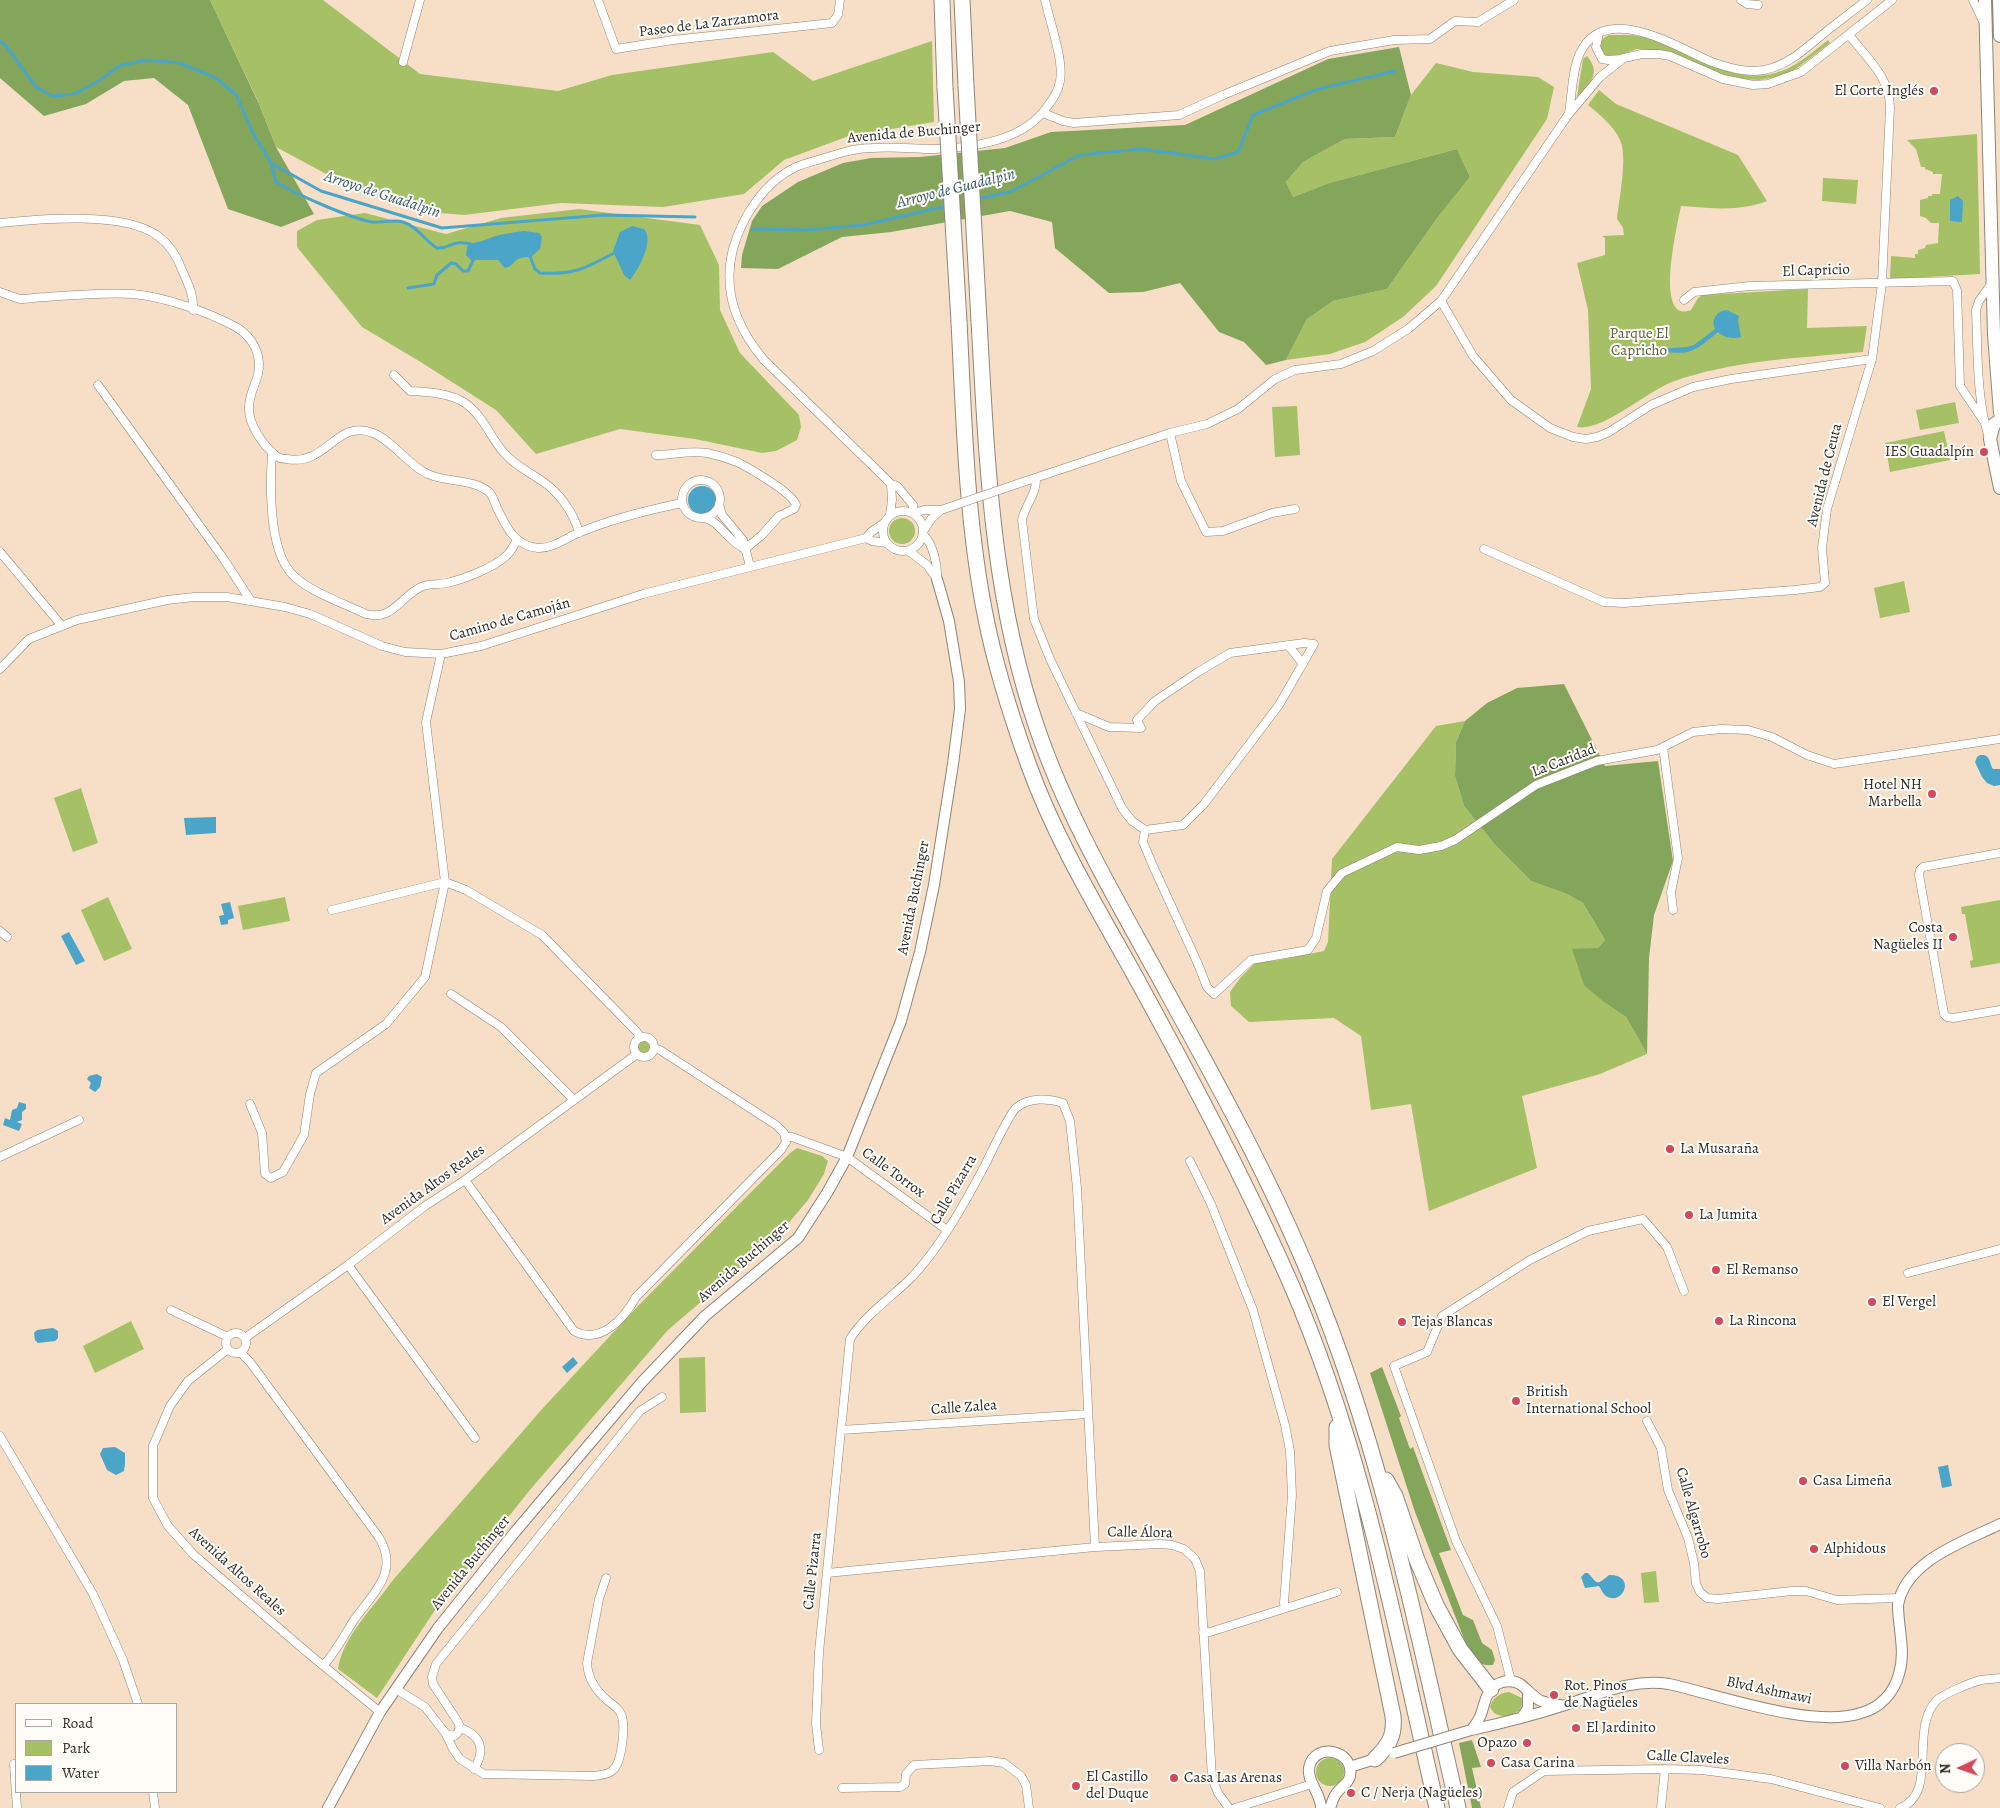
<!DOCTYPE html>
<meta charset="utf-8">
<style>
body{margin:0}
#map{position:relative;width:2000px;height:1808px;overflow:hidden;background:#f6dfc6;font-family:Alegreya,serif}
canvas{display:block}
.legend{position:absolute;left:15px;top:1703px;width:162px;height:90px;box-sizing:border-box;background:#fdfcf7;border:1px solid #a9a8a5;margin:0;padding:6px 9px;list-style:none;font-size:15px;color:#2b2b2b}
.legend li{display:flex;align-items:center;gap:10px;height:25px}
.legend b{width:25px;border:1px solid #a9a8a5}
.north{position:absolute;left:1935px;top:1743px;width:50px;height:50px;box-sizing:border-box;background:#fdfcf7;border:1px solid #a9a8a5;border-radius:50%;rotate:267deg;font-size:14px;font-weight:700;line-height:20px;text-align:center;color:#2b2b2b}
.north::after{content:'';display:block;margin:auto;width:18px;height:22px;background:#d1495b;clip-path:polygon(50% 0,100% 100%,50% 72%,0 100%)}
</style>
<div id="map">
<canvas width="2000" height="1808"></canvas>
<ul class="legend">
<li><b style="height:6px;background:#fff"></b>Road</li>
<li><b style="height:14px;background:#a6c066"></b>Park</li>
<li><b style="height:14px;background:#4aa5c8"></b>Water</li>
</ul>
<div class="north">N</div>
</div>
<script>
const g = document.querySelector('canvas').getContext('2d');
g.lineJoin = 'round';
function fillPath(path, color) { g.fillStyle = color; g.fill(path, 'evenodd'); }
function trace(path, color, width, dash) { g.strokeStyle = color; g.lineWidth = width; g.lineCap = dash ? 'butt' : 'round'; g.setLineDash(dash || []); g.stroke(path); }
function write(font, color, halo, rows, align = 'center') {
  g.font = font + ' Alegreya,serif'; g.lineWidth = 4; g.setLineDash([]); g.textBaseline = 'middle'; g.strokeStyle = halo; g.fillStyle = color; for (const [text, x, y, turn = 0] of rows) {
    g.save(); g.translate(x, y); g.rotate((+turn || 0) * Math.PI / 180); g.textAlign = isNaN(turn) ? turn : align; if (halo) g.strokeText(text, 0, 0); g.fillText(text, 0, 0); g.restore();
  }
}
const green = new Path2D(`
 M210 0H323L420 74 558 91 612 75 773 52 813 81 932 41 934 122 849 136 784 160 744 194 663 207 561 203 464 215 415 211 343 183 276 147 258 101Z
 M1609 35C1623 35 1636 34 1650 38 1692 52 1738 90 1784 70 1801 63 1814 51 1828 40L1830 43 1793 71 1776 77 1759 80 1742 79 1724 75 1668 51 1637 49 1613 57 1606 56 1601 53C1599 44 1600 39 1609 35Z
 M1587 56C1601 73 1591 81 1580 96L1577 97 1583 59Z
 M1436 63 1473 72 1538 77 1554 87 1547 119 1436 286 1403 317 1365 342 1330 354 1286 360 1307 319 1333 301 1387 289 1438 217 1470 177 1457 149 1329 183 1293 197 1286 182 1303 162 1345 139 1395 137 1411 95Z
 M1599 90 1616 104 1738 155 1767 201C1739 212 1711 208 1681 206 1678 222 1653 325 1691 310L1698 298 1702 295 1808 289 1807 328 1867 326 1863 352C1800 358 1732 360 1672 382 1646 392 1602 432 1577 427L1591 389 1588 310 1577 263 1605 255V238L1602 236 1624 235 1623 228 1617 219C1619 199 1628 157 1620 140 1613 125 1600 115 1588 105Z
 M1977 134 1980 274 1890 279 1891 256 1915 258V254H1918V250L1925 248 1926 245 1938 243 1939 223H1931L1926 218 1920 216V200L1928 198V196H1932V194H1940L1942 174H1933V172L1925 169V167H1921L1916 149 1907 140Z
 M1823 178 1858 180 1856 204 1822 201Z
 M579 209 700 225 719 265 720 310 740 353 799 415 801 427 797 440 776 451 762 453 695 439 620 429 536 454 496 410 419 361 362 327 297 247V231L317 220 365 213 446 234 501 218Z
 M1955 402 1959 423 1920 430 1916 410Z
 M1297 406 1300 455 1275 457 1272 407Z
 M1944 431 1950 460 1890 472 1885 443Z
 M889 531a13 13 0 1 1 26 0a13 13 0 1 1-26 0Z
 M1904 581 1910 612 1880 618 1874 588Z
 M1465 721 1456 742 1455 776 1464 806 1496 846 1531 881 1567 894 1583 903 1605 940 1598 948 1605 1003 1626 1017 1647 1054 1600 1074 1522 1096 1537 1168 1429 1211 1411 1104 1371 1110 1361 1036 1334 1018 1249 1022 1231 1006 1230 992 1241 977 1255 963 1279 960 1324 951 1328 942 1332 859 1436 726Z
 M81 788 98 843 73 852 54 798Z
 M108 897 132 949 104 961 81 910Z
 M285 897 290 921 243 930 238 906Z
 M2000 900V963L1971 968 1970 961 1973 960 1965 914H1962L1961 907Z
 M638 1047a6 6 0 1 1 12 0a6 6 0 1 1-12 0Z
 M797 1148 822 1156 828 1161 824 1174 808 1200 787 1225 765 1247 668 1330 529 1491 437 1607 377 1698 338 1669C343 1636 374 1607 393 1580L543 1408 637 1307 790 1153Z
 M131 1321 144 1349 95 1373 83 1346Z
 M705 1357 706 1412 680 1413 679 1358Z
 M1656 1571 1659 1602 1644 1603 1641 1573Z
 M1509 1692 1522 1698 1523 1702C1519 1716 1506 1720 1494 1713L1490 1707C1493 1697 1500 1693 1509 1692Z
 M1316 1772a14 14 0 1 1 28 0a14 14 0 1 1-28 0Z`);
const forest = new Path2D(`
 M0 0H210L259 104 276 147 314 214 281 227 228 209 188 105 154 78 124 81 86 104 44 116 0 78Z
 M1399 47 1411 95 1395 137 1345 139 1303 162 1286 182 1293 197 1329 183 1457 149 1470 177 1438 217 1387 289 1333 301 1307 319 1286 360 1266 365 1244 342 1219 332 1180 283 1143 292 1109 293 1055 248 1052 222 1010 211 891 232 842 237 778 269 741 268 742 255 752 221 762 206 798 182 843 163 871 158 920 157 1005 148 1051 132 1185 125 1328 59Z
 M1564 684 1605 766 1658 761 1673 861 1654 915 1649 958 1647 1054 1626 1017 1605 1003 1584 985 1572 949 1598 948 1605 940 1583 903 1567 894 1531 881 1496 846 1464 806 1455 776 1456 742 1465 721 1487 703 1517 688Z
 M1382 1367 1401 1416 1399 1418 1410 1449 1413 1447 1451 1550 1439 1553 1463 1615 1473 1620 1482 1643 1492 1650 1495 1660 1493 1665C1480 1666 1476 1661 1469 1652L1415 1512 1370 1373Z
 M1472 1740 1481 1767 1472 1768 1481 1808H1472L1459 1743Z`);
const water = new Path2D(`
 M1958 196 1963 201 1962 222 1950 221V200Z
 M632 226 644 229C655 241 638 270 630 280L624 275 613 251 620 232Z
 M524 231 539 233 542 237 540 249 531 257C510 257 519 264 505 268L498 260H471L466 255 467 247C473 241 477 243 485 240 499 234 509 233 524 231Z
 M1727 310 1739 316 1738 320 1741 337C1733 339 1724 338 1718 332 1709 339 1699 349 1688 352 1673 355 1660 348 1646 357L1641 356 1640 349 1643 344 1656 349 1687 347 1694 345 1715 329C1711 320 1716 311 1727 310Z
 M688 500a14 14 0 1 1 28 0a14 14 0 1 1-28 0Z
 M1980 755C1991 754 1989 763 1993 769H2000V785L1994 786 1987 783 1982 777 1975 762 1977 757Z
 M216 817V833L186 835 184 818Z
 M230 902 234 918 228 920V924L221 925 219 916 224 915 221 904Z
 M69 932 85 961 76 965 61 936Z
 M97 1074 102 1077 100 1087 95 1092 89 1088 91 1083 87 1079 89 1076Z
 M19 1102 26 1104V1109L22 1112V1120L17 1122 22 1124 19 1131 3 1125 5 1118 10 1120 12 1110 17 1108Z
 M53 1328 58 1331V1338L55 1341 38 1343 35 1340 34 1333 37 1330Z
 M573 1357 578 1363 567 1373 562 1367Z
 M115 1447 125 1453V1464L124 1471 116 1475 107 1470 100 1454 103 1448Z
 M1948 1465 1952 1486 1942 1488 1938 1467Z
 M1585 1573H1588C1598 1584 1596 1586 1609 1575 1637 1574 1623 1607 1606 1596 1603 1594 1601 1589 1599 1586L1585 1588 1581 1577Z`);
const stream = new Path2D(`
 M0 41 7 47 36 87 52 96 74 94 97 82 121 65 148 60 180 63 216 78 236 95 254 135 271 163 321 191 442 228 604 215 695 217
 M271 163 276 182C298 195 347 217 372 222 382 223 394 219 403 222 417 226 425 241 437 248 451 249 453 238 473 245
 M977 199 1012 191 1080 155 1142 149 1215 159 1238 152 1253 115 1318 89 1395 71
 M752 229 807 230 863 225 947 206
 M529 254 535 269 540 273C576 275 585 268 616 252
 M408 288 434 284 437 275 451 263 456 264 463 271H468L474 258`);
const minor = new Path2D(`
 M598 0 616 49 673 40 832 23 838 15 840 0
 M1741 0 1747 4 1758 5
 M1973 0 1983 21
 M1599 33 1596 47 1602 59 1608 60 1622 59
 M403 62 420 0
 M1043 113 1063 121 1074 123 1179 115 1223 95 1330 51 1394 40 1430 39 1455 21 1478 22 1514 0
 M1569 113C1572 95 1572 70 1580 53 1605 0 1678 48 1712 62 1729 68 1746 73 1764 70 1790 65 1808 46 1828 30 1841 20 1854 10 1867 0
 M0 223C40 219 125 211 158 236 170 245 177 256 182 270 188 284 194 294 193 310
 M0 292C7 294 14 298 21 299 29 299 38 297 47 297 75 295 105 292 133 294 165 297 208 312 236 327 253 337 262 355 258 374 255 386 249 395 249 407 248 424 263 445 275 455 278 458 283 459 287 459 326 467 337 418 373 433 392 440 409 466 428 474 447 483 474 478 490 493 493 497 495 503 497 508 506 527 515 546 538 548 552 549 566 538 578 533 611 519 648 510 682 503
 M1684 300 1694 292 1750 286 1953 281 1957 290 1960 386 1983 420
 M1441 301 1473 356 1511 400 1550 428 1573 437 1586 439 1597 437 1609 432 1651 405 1693 387 1731 379 1872 359
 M394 375 410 391C428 392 450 393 465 403 484 416 490 438 505 454 516 466 529 472 542 481 559 492 574 513 579 533
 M98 385 223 558 251 601
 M1170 433 1181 481 1206 532 1223 531 1272 513 1295 509
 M1989 438C1976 398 1978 351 1976 310L1979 301 1992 283
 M272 452C270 484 268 554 295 577 311 592 345 604 366 614 393 621 400 597 421 587 429 583 439 585 447 583 464 579 493 568 506 556 511 552 514 545 517 540
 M656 455C673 455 690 450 707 453 717 455 727 458 737 462 749 468 793 493 796 505L794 509 779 516 762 535 745 549
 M1036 478C1037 494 1025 505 1022 520L1034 619 1050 659 1122 808 1132 821 1145 830 1183 825 1204 804 1279 705 1314 644 1304 643 1230 653 1198 672 1155 701 1137 720 1141 728 1109 727 1076 713
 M682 499a19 19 0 1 1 38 0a19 19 0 1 1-38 0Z
 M1017 484 1170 433 1207 424 1238 409 1275 379 1295 370 1341 364 1373 351 1408 329 1441 301 1568 115 1600 77 1624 58 1642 54H1659L1670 56 1723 79 1753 85 1768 84 1801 72 1892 0
 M719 504 722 515 743 540 750 566
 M883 531a20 20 0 1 1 40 0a20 20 0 1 1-40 0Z
 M913 512V505L897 486 891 484 881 474 764 360C737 328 722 291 733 249 742 217 764 182 796 167 805 163 815 161 824 158 840 153 856 148 872 148 893 146 913 149 933 149 971 148 1023 141 1046 108 1053 99 1058 92 1060 81 1064 61 1050 22 1045 0
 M914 513 924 510H941
 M890 515 892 500 891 484
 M704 518C719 520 728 542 745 549
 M924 530 931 519 941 510
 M923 534C933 544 938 565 937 579
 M866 538 872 541 886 543
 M1484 549 1604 602 1624 603 1795 590 1820 587 1825 583 1822 548 1827 509 1872 359 1882 283 1890 108C1890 77 1867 58 1849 35
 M909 551 927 565 937 579
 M0 552 62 626
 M1288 645 1303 664
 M0 669 29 639 77 620 167 600 194 597H227L285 607 310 614 382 646 405 652 441 654 481 646 643 594 866 538 871 532 884 523
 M1663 747 1678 858 1671 892 1673 910
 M1145 830 1143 842 1153 866 1198 964 1207 987 1214 994 1251 960 1308 950 1316 938 1327 891 1342 873 1397 847 1419 850 1441 846 1455 840 1536 785 1597 761 1657 750 1693 732 1721 729 1748 730 1772 737 1807 755 1834 764 2000 739
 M2000 853 1923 867 1920 870 1919 875 1944 1014 1947 1017 1953 1018 2000 1010
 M332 910 445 882 466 890 542 935 636 1031 641 1038
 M0 931 7 937
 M451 994 501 1027 574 1100
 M634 1047a10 10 0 1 1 20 0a10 10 0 1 1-20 0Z
 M250 1104 262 1133 265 1174 271 1178 283 1172 304 1135 310 1094 316 1073 386 1024 425 977 445 882 426 722 441 654
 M785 1137H792L847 1157 947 1230
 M0 1157 79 1120
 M1190 1161 1211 1204 1253 1310 1285 1425 1290 1451 1292 1495 1284 1603 1285 1608
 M465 1180 574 1331C600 1345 624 1319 636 1297L781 1150 786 1142 784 1133 776 1125 660 1050 654 1048
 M348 1265 475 1438
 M1908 1273 2000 1249
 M171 1310 228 1337
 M226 1343a10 10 0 1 1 20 0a10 10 0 1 1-20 0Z
 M245 1338 348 1265 425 1206 465 1180 637 1054
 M228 1349 188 1381 170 1406 153 1446V1498L168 1526 194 1555 309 1654 380 1712
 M240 1352 250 1362 378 1536C401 1571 373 1593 354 1620 344 1636 336 1651 324 1665
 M1647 1421 1661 1448 1668 1490 1688 1538 1694 1563 1696 1584 1700 1592 1707 1598 1718 1599 1792 1591H1806L1837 1600 1899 1598
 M841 1430 1088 1414
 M0 1436 93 1594 123 1660 138 1704
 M827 1573 1095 1547 1160 1544 1172 1545 1184 1549 1195 1559 1200 1571 1212 1778 1218 1793 1229 1808
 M1203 1633 1210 1632 1337 1592
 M1511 1681 1497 1626 1456 1541 1394 1366 1427 1352 1442 1316 1530 1260 1588 1231 1643 1219 1667 1247 1684 1291
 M396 1689 425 1707 446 1734 454 1736C459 1733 461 1728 458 1722L433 1684 432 1677 436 1664 640 1411 662 1397
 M460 1728C481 1735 486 1750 474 1769
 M446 1734 453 1749 460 1759 484 1774 594 1776C600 1775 608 1775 613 1770 622 1762 626 1725 621 1714 618 1707 612 1705 607 1700 595 1690 588 1678 587 1663L599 1599 606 1578
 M819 1750 816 1724 819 1652 850 1339C866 1314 891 1298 912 1277 941 1246 965 1203 985 1165 991 1153 1008 1116 1016 1108 1029 1097 1049 1098 1063 1103L1070 1121 1077 1188 1095 1547
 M14 1764 17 1808
 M842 1788 900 1787 905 1784 906 1774 914 1765 990 1761 1004 1763 1021 1776 1026 1785 1029 1808
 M153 1792 155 1808
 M1235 1808 1312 1784
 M1508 1808 1513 1792 1544 1771 1665 1769 1702 1770 1771 1779 1880 1808
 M1661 1808 1665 1769
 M1900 1808C1939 1793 1909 1731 1936 1701 1941 1695 1972 1682 1981 1680 1987 1679 1994 1679 2000 1678`);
const tertiary = new Path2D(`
 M1521 1718 1528 1708V1692
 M1471 1730C1503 1723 1534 1715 1565 1705 1600 1694 1632 1678 1669 1684 1719 1695 1812 1729 1861 1713 1880 1708 1894 1693 1899 1674 1906 1651 1898 1628 1898 1605 1906 1560 1964 1542 2000 1524
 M1471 1730C1485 1715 1481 1706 1489 1692 1495 1682 1509 1678 1520 1684 1527 1689 1533 1697 1541 1701 1547 1703 1554 1704 1560 1705
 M1350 1767 1381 1757
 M328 1808 380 1712 438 1628 515 1532 642 1382 705 1316 798 1238 827 1193 847 1157 901 1021 920 952 934 885 953 764 960 709 959 682 949 621 937 579
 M1321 1808C1321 1793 1307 1782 1309 1768 1314 1741 1355 1750 1350 1776 1348 1785 1340 1787 1336 1794 1333 1798 1332 1803 1330 1808`);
const primary = new Path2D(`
 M1985 0 1994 335 2000 413
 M1999 0 2000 36
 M2000 420 1994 424 1990 439 2000 488`);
const motorway = new Path2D(`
 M942 0 945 88
 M962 0 966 86
 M979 321C987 460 991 594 1037 728 1066 813 1112 892 1155 970 1211 1072 1268 1173 1312 1281 1382 1450 1417 1630 1458 1808
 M959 322C964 419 966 518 985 614 995 666 1011 716 1029 766 1057 843 1101 914 1140 985 1193 1082 1245 1180 1290 1282 1363 1449 1396 1631 1437 1808
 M1337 1427V1445L1393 1716C1395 1736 1389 1745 1375 1759
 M1386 1480 1395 1496 1417 1560 1436 1605 1460 1649 1491 1689`);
const minorBridge = new Path2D(`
 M941 510 1017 484`);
const tertiaryBridge = new Path2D(`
 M1394 1753 1471 1730`);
const motorwayBridge = new Path2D(`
 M966 86 979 321
 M945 88 959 322`);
const markers = [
 [1934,91,5,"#d1495b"],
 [1984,452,5,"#d1495b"],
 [1932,794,5,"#d1495b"],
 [1953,937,5,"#d1495b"],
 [1670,1149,5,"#d1495b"],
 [1689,1215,5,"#d1495b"],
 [1716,1270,5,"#d1495b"],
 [1872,1302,5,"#d1495b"],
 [1719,1321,5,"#d1495b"],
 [1402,1322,5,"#d1495b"],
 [1516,1401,5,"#d1495b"],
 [1803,1481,5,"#d1495b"],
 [1814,1549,5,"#d1495b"],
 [1554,1695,5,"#d1495b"],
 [1576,1728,5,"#d1495b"],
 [1527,1743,5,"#d1495b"],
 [1491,1763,5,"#d1495b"],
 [1845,1766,5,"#d1495b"],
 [1174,1778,5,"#d1495b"],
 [1076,1786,5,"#d1495b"],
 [1351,1793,5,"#d1495b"]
];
const streetNames = [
 ["Paseo de La Zarzamora",709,24,-7],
 ["Avenida de Buchinger",914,133,-5],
 ["El Capricio",1816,271,-2],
 ["Avenida de Ceuta",1825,475,-76],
 ["Camino de Camoján",510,620,-16],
 ["La Caridad",1564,761,-21],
 ["Avenida Buchinger",914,898,-79],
 ["Calle Torrox",893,1173,36],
 ["Avenida Altos Reales",433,1185,-36],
 ["Calle Pizarra",954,1190,-60],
 ["Avenida Buchinger",744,1262,-41],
 ["Calle Zalea",964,1408,-4],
 ["Calle Algarrobo",1693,1513,74],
 ["Calle Álora",1140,1533,1],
 ["Avenida Buchinger",471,1563,-51],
 ["Calle Pizarra",813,1571,-84],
 ["Avenida Altos Reales",237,1572,42],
 ["Blvd Ashmawi",1769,1691,12],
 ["Calle Claveles",1688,1758,3]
];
const poiNames = [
 ["El Corte Inglés",1924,91,"right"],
 ["IES Guadalpín",1974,452,"right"],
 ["Hotel NH",1922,785,"right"],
 ["Marbella",1922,802,"right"],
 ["Costa",1943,928,"right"],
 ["Nagüeles II",1943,945,"right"],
 ["La Musaraña",1680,1149],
 ["La Jumita",1699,1215],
 ["El Remanso",1726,1270],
 ["El Vergel",1882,1302],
 ["La Rincona",1729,1321],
 ["Tejas Blancas",1412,1322],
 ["British",1526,1392],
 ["International School",1526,1409],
 ["Casa Limeña",1813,1481],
 ["Alphidous",1824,1549],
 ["Rot. Pinos",1564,1686],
 ["de Nagüeles",1564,1703],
 ["El Jardinito",1586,1728],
 ["Opazo",1517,1743,"right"],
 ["Casa Carina",1501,1763],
 ["Villa Narbón",1855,1766],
 ["El Castillo",1086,1777],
 ["del Duque",1086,1794],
 ["Casa Las Arenas",1184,1778],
 ["C / Nerja (Nagüeles)",1361,1793]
];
const parkNames = [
 ["Parque El",1639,334],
 ["Capricho",1639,351]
];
const waterNames = [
 ["Arroyo de Guadalpin",956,189,-14],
 ["Arroyo de Guadalpin",382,195,18]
];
fillPath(green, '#a6c066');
fillPath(forest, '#84a65b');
fillPath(water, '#4aa5c8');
trace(stream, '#4aa5c8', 3);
trace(minor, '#908578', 9);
trace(tertiary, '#908578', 12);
trace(primary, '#908578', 14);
trace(motorway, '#908578', 17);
trace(minor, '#fff', 8);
trace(tertiary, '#fff', 10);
trace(primary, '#fff', 12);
trace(motorway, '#fff', 15);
trace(minorBridge, '#908578', 9, []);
trace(tertiaryBridge, '#908578', 12, []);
trace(motorwayBridge, '#908578', 17, []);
trace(minorBridge, '#fff', 8);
trace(tertiaryBridge, '#fff', 10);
trace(motorwayBridge, '#fff', 15);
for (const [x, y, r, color] of markers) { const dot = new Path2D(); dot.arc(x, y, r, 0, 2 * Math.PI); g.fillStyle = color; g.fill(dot); trace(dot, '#fdfcf7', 2); }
write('15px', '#2b2b2b', '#fdfcf7', streetNames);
write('15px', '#2b2b2b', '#fdfcf7', poiNames, 'left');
write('15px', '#565f40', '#fdfcf7', parkNames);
write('italic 16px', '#375c6a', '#fdfcf7', waterNames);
</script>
